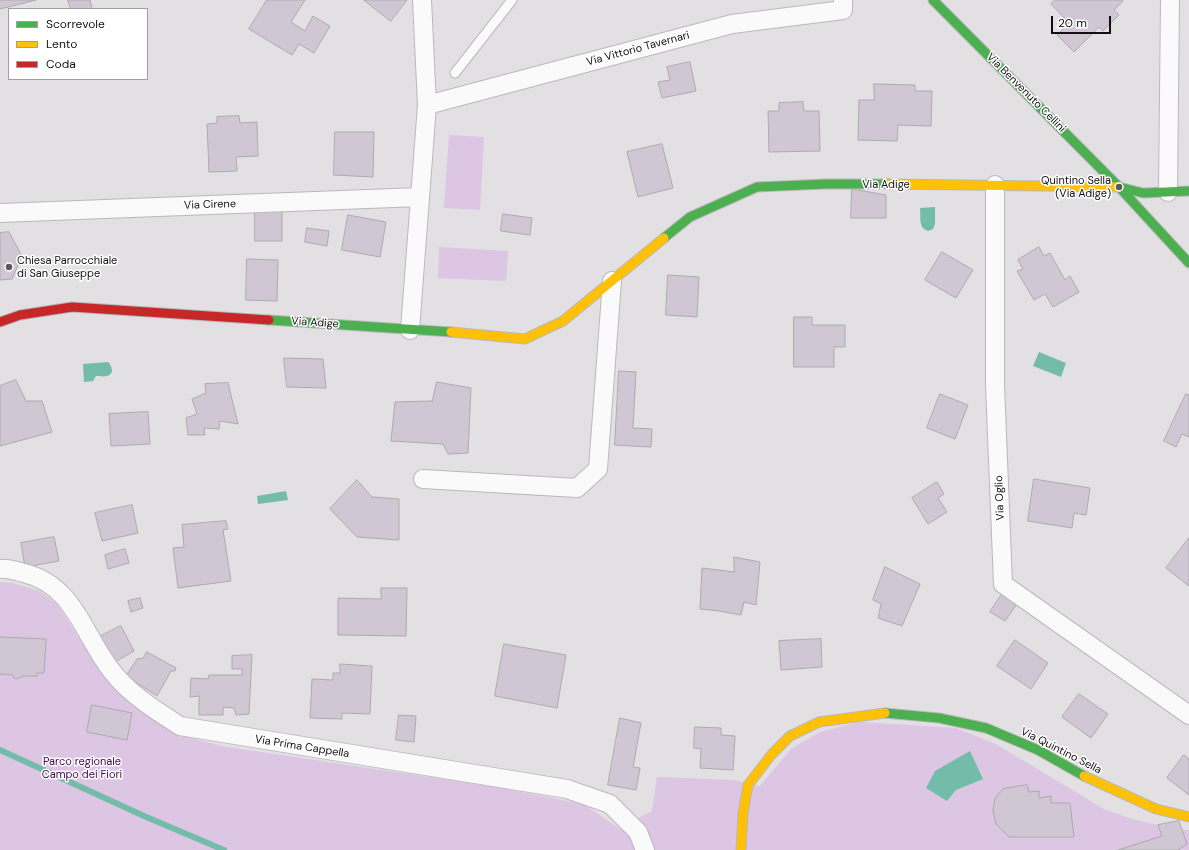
<!DOCTYPE html>
<style>
body{margin:0}
#map{position:relative;width:1189px;height:850px;overflow:hidden;background:#e2e0e3;font-family:"DM Sans",sans-serif}
canvas{display:block}
.legend{position:absolute;left:8px;top:8px;width:140px;height:72px;box-sizing:border-box;background:#fff;border:1px solid #a09fa0;margin:0;padding:5px 7px;list-style:none;font-size:12px;color:#110f11}
.legend li{display:flex;align-items:center;gap:8px;height:20px}
.legend b{width:20px;border:1px solid #a09fa0}
.scale{position:absolute;left:1051px;top:16px;width:60px;height:18px;box-sizing:border-box;border:2px solid #110f11;border-top:0;padding-left:5px;font-size:12px;line-height:14px;white-space:nowrap;color:#110f11;-webkit-text-stroke:3px #fff;paint-order:stroke}
</style>
<div id="map">
<canvas width="1189" height="850"></canvas>
<ul class="legend">
<li><b style="height:5px;background:#4caf50"></b>Scorrevole</li>
<li><b style="height:5px;background:#ffc107"></b>Lento</li>
<li><b style="height:5px;background:#c62828"></b>Coda</li>
</ul>
<div class="scale">20 m</div>
</div>
<script>
const g = document.querySelector('canvas').getContext('2d');
g.lineJoin = 'round';
function fillPath(path, color) { g.fillStyle = color; g.fill(path, 'evenodd'); }
function trace(path, color, width, dash) { g.strokeStyle = color; g.lineWidth = width; g.lineCap = dash ? 'butt' : 'round'; g.setLineDash(dash || []); g.stroke(path); }
function write(font, color, halo, rows, align = 'center') {
  g.font = font + ' "DM Sans",sans-serif'; g.lineWidth = 3; g.setLineDash([]); g.textBaseline = 'middle'; g.strokeStyle = halo; g.fillStyle = color; for (const [text, x, y, turn = 0] of rows) {
    g.save(); g.translate(x, y); g.rotate((+turn || 0) * Math.PI / 180); g.textAlign = isNaN(turn) ? turn : align; if (halo) g.strokeText(text, 0, 0); g.fillText(text, 0, 0); g.restore();
  }
}
const green = new Path2D(`
 M449 135 484 137 480 210 444 208Z
 M439 247 508 251 506 281 438 278Z
 M0 582 13 583 39 591 57 604 100 670 130 701 160 725 188 737 221 746 496 787 583 804 619 828 652 811 657 777 734 780 760 786 791 749 820 732 859 722 956 728 996 744 1104 809 1132 819 1179 830H1189V850H0Z`);
const water = new Path2D(`
 M935 207V224L933 229 928 231C918 228 921 217 920 208Z
 M1039 352 1066 363 1061 377 1033 366Z
 M108 362C112 366 115 374 107 376 104 377 99 376 96 376L93 381 84 382 83 364Z
 M286 491 288 500 258 504 257 496Z
 M970 751 983 779 956 790 947 801 926 788 935 771Z`);
const stream = new Path2D(`
 M0 750 144 816 224 850`);
const building = new Path2D(`
 M0 0H36L0 9Z
 M68 0H91H90L92 9H71Z
 M267 0H305L291 22 305 31 313 16 330 26 314 53 299 44 292 55 249 29Z
 M364 0H407L391 21Z
 M1055 0H1122L1123 1 1114 10 1119 15 1103 31 1099 27 1074 52 1057 35 1069 23 1051 4Z
 M690 62 696 91 662 98 658 82 670 80 667 67Z
 M874 84 915 85V91H932L931 126 898 125 897 141 858 140 859 100H874Z
 M803 102 804 111H819L820 151 769 152 768 111H779V103Z
 M239 116 240 123 257 122 258 156 236 157 237 171 209 172 207 124 217 123V117Z
 M335 132H374L373 177 334 175Z
 M662 144 673 188 638 197 627 152Z
 M852 189 886 195V218H851Z
 M255 211H282V241H255Z
 M503 214 532 218 530 235 501 231Z
 M348 215 386 222 380 257 342 250Z
 M307 228 329 231 327 246 305 242Z
 M9 232 22 256 12 279 0 280V233Z
 M1039 247 1044 256 1050 253 1065 280 1070 276 1079 292 1053 307 1045 294 1034 300 1017 271 1023 269 1018 260Z
 M942 252 973 270 956 298 925 280Z
 M247 259 278 260 277 301 246 300Z
 M668 275 699 277 697 317 666 315Z
 M794 317H812V325H845V347H834V367H794Z
 M284 358 323 359 326 388 287 387Z
 M619 371 636 372 633 428 652 429 651 447 615 445Z
 M16 380 26 401H42L52 432 0 446V386Z
 M437 382 471 388 468 453 448 454 443 444 391 441 395 402 432 401Z
 M228 383 238 424 220 421 219 429 204 428 205 435H188L186 418 197 414 192 399 206 393 205 384Z
 M940 394 968 405 955 439 927 428Z
 M1186 394 1189 395V437L1182 434 1176 447 1164 441Z
 M148 412 150 444 111 446 109 414Z
 M1034 479 1090 488 1086 515 1074 513 1072 528 1028 521Z
 M357 480 372 497 399 499V540L357 537 330 509Z
 M937 482 944 494 938 498 947 512 928 524 912 498Z
 M132 505 138 533 102 541 95 513Z
 M226 521 228 529 223 530 231 581 178 588 173 548 184 547 182 525Z
 M54 537 59 561 25 567 21 543Z
 M1189 538V586L1166 568Z
 M125 549 129 563 108 569 105 555Z
 M734 557 760 562 756 605 744 602 741 615 719 611 700 609 702 568 734 572Z
 M885 567 920 584 902 626 878 618 881 604 873 600Z
 M381 588H407L406 636 338 635V598L381 599Z
 M1004 591 1019 601 1005 621 990 612Z
 M140 598 143 608 131 612 128 601Z
 M121 626 134 651 110 665 93 640Z
 M0 637 46 639 44 673H37V676H23L17 679 14 678 13 675 0 674Z
 M821 639 822 667 781 670 779 641Z
 M1015 640 1048 663 1031 689 997 666Z
 M504 644 566 655 557 708 495 696Z
 M147 652 176 668 175 671H171L157 696 126 676 137 659 143 658Z
 M252 655 249 714 236 715 234 708 223 707V715H199V696L190 697 191 678 208 679 209 675H242V669H232V656Z
 M340 664 372 666 370 714 342 713V719L310 718 312 679 333 680V673H340Z
 M1079 694 1108 714 1091 738 1062 717Z
 M92 705 132 713 127 740 87 732Z
 M399 715 416 716 414 742 396 740Z
 M620 718 641 723 633 767 640 768 636 790 608 785Z
 M695 727 721 728V735L735 736 733 770 700 768 701 749 694 748Z
 M1184 755 1189 759V795L1167 778Z
 M1027 785 1029 792 1039 791V798L1051 796V803H1070L1074 837H1009L996 824 993 811 995 798 1003 789Z
 M1179 821 1187 844 1178 850H1118L1162 836 1158 825Z`);
const lane = new Path2D(`
 M455 73 512 0`);
const street = new Path2D(`
 M427 105 732 24 843 10V0
 M995 185V385L1003 584 1189 715
 M1168 192 1170 0
 M0 213 420 197
 M410 330 427 105 422 0
 M423 479 577 488 598 469 612 281
 M0 569C8 568 16 571 24 573 74 585 83 634 111 670 129 694 155 710 180 726L567 789 610 804 638 832 645 850`);
const fast = new Path2D(`
 M933 0 1119 187 1189 263
 M1119 187 1143 193 1189 191
 M664 238 690 217 757 187 826 184H889
 M269 320 451 332
 M885 713 939 718 986 728 1038 750 1084 776`);
const slow = new Path2D(`
 M889 184 1119 187
 M451 332 525 339 563 321 664 238
 M1084 776 1156 809 1189 817
 M741 850 743 814 748 785 772 754 790 736 819 722 885 713`);
const jam = new Path2D(`
 M0 322 20 315 72 307 269 320`);
const markers = [
 [1119,187,4,"#5a585a"],
 [9,267,4,"#5a585a"]
];
const streetNames = [
 ["Via Vittorio Tavernari",638,49,-15],
 ["Via Benvenuto Cellini",1026,93,45],
 ["Via Adige",886,185],
 ["Via Cirene",210,205,-2],
 ["Via Adige",315,323,4],
 ["Via Oglio",1000,498,-92],
 ["Via Prima Cappella",302,747,9],
 ["Via Quintino Sella",1061,751,27]
];
const poiNames = [
 ["Quintino Sella",1111,181],
 ["(Via Adige)",1111,194],
 ["Chiesa Parrocchiale",17,261,"left"],
 ["di San Giuseppe",17,274,"left"]
];
const parkNames = [
 ["Parco regionale",82,762],
 ["Campo dei Fiori",82,775]
];
fillPath(green, '#dcc6e4');
fillPath(water, '#73bca9');
trace(stream, '#73bca9', 6);
fillPath(building, '#d1c7d4');
trace(building, '#acaaac', 1);
trace(lane, '#bab8ba', 11);
trace(street, '#bab8ba', 20);
trace(fast, '#bab8ba', 11);
trace(slow, '#bab8ba', 11);
trace(jam, '#bab8ba', 11);
trace(lane, '#fbfafb', 9);
trace(street, '#fbfafb', 18);
trace(fast, '#4caf50', 9);
trace(slow, '#ffc107', 9);
trace(jam, '#c62828', 9);
for (const [x, y, r, color] of markers) { const dot = new Path2D(); dot.arc(x, y, r, 0, 2 * Math.PI); g.fillStyle = color; g.fill(dot); trace(dot, '#fff', 1.5); }
write('11px', '#110f11', '#fff', streetNames);
write('11px', '#110f11', '#fff', poiNames, 'right');
write('11px', '#440253', '#fff', parkNames);
</script>
